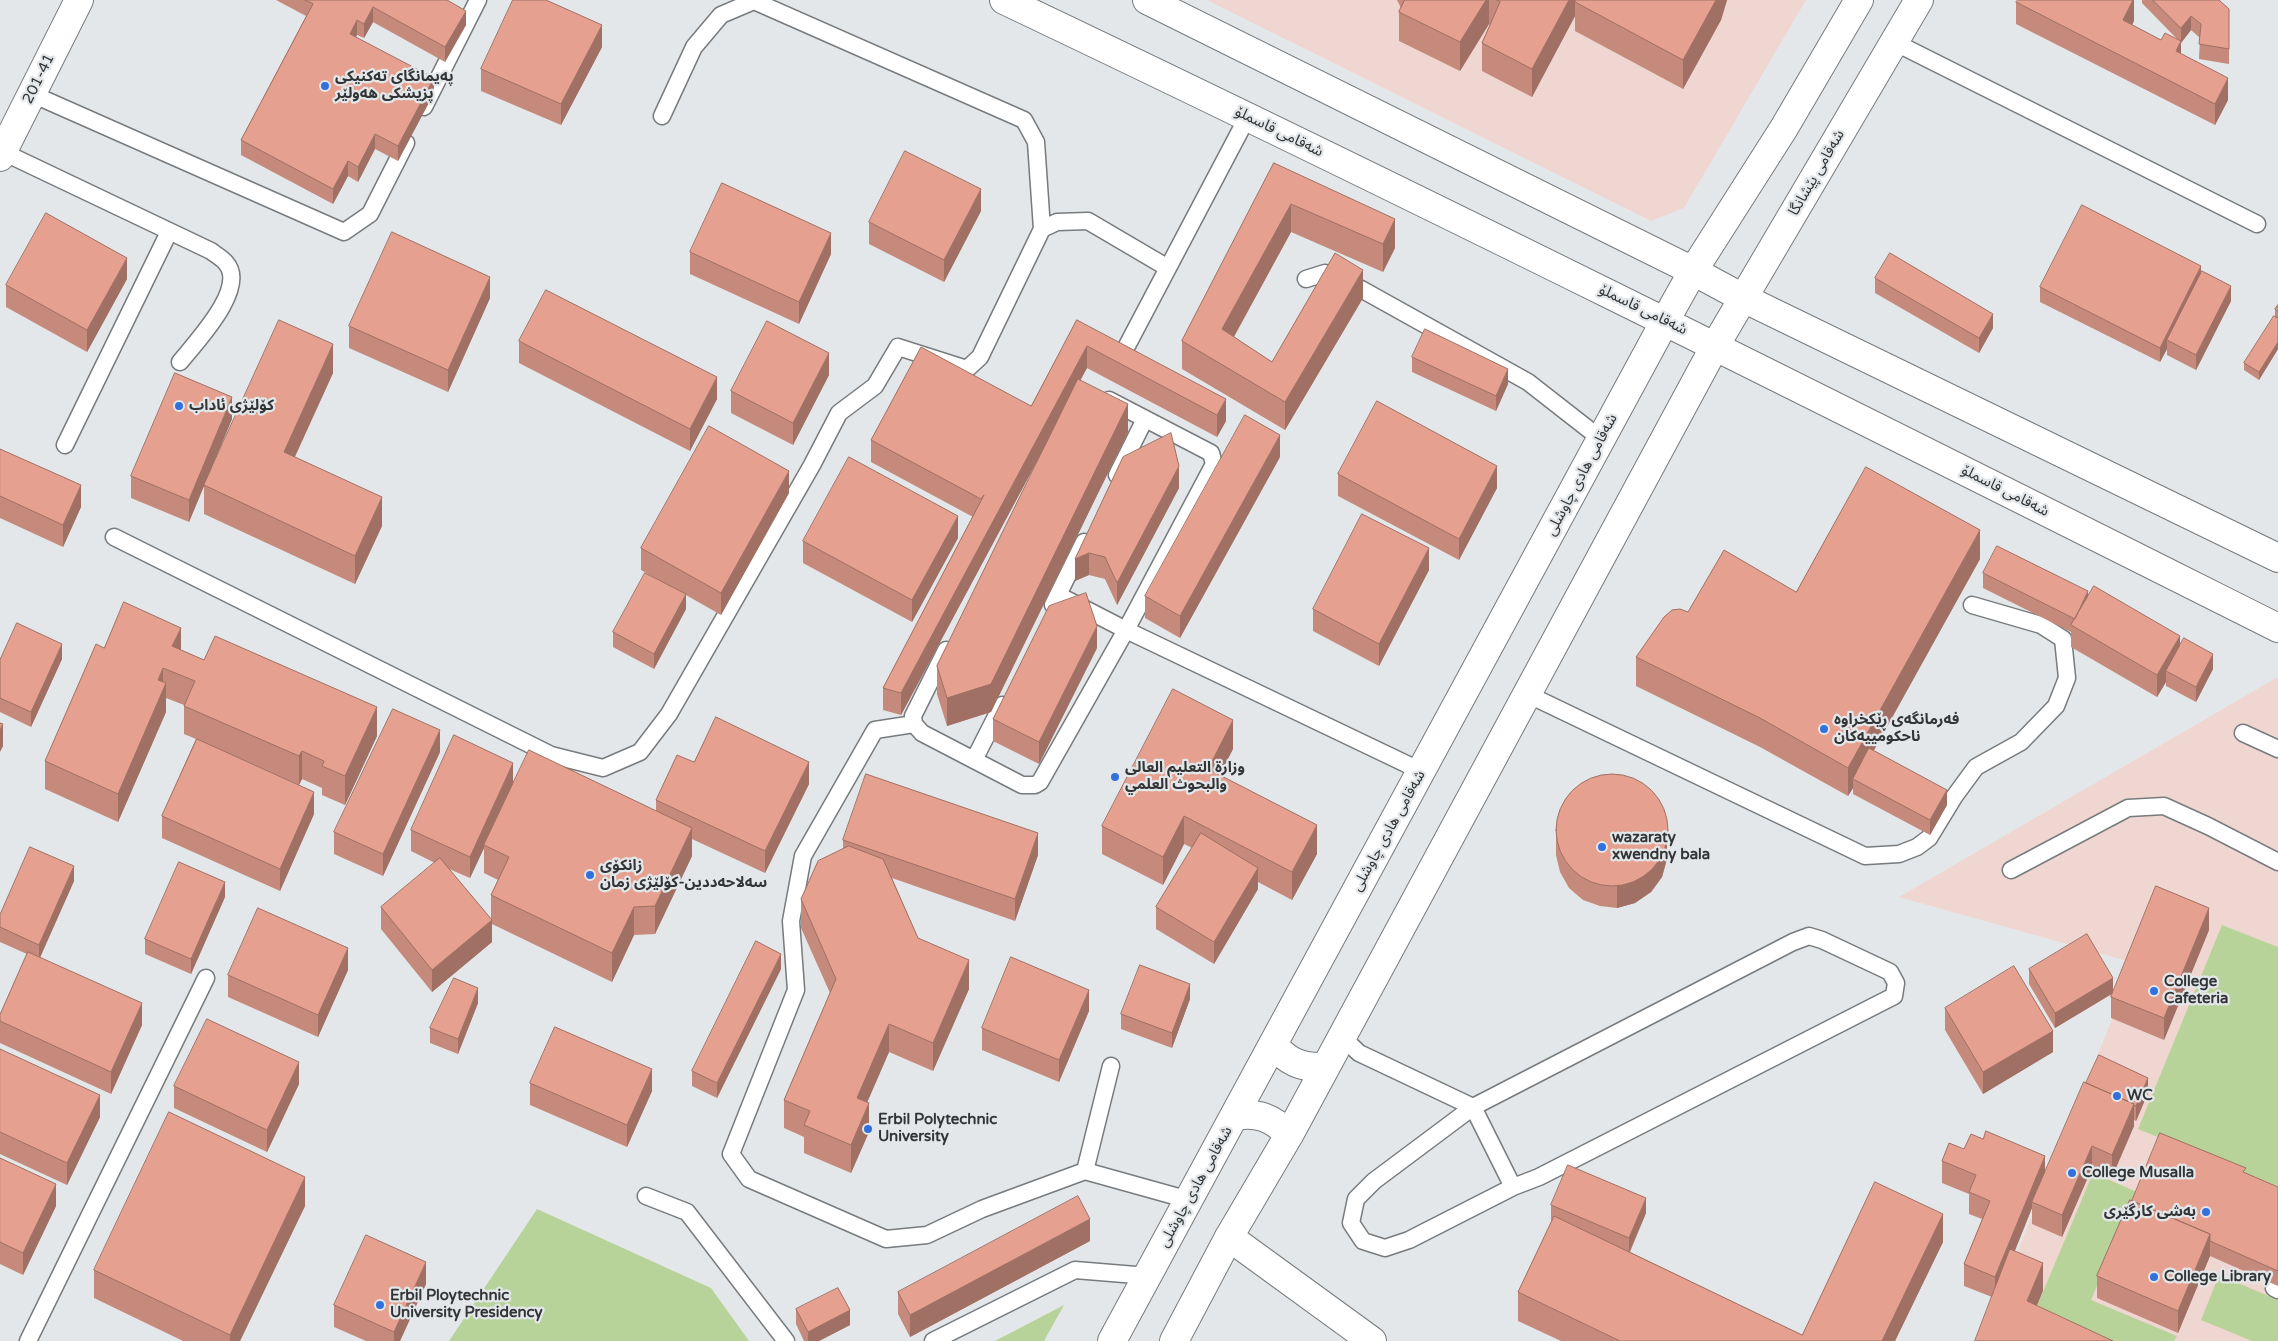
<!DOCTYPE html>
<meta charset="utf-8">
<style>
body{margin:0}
canvas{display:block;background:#e3e7ea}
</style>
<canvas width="2278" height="1341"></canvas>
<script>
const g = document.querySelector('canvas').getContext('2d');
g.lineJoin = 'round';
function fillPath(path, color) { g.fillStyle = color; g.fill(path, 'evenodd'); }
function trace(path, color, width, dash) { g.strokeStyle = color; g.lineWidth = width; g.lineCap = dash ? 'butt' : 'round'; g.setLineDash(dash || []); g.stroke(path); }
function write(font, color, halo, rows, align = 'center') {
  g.font = font + ' "Varela Round","Noto Sans Arabic",sans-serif'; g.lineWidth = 4.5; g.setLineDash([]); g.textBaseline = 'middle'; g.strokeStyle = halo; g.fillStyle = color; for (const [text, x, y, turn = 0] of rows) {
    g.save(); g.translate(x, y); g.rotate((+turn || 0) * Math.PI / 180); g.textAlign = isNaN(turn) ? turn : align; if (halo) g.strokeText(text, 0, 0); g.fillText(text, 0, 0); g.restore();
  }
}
const education = new Path2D(`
 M1207 0H1806L1684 208 1651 221Z
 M2278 677V1341H1981L2135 963 1899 897Z`);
const green = new Path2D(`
 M2222 925 2278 947V1186L2138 1129Z
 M2093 1173 2137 1192 2091 1300 2177 1336 2174 1341H2053L2027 1330Z
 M537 1209 711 1288 749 1341H449Z
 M2219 1275 2278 1300V1341H2252L2201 1320Z
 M1064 1305 1044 1341H995Z`);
const service = new Path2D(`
 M1894 42 2257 224
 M32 94 344 232 370 214 406 143
 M424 107 478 0
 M662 116 694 47 721 15 754 1 1024 120 1036 142 1042 229
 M3 152 211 251C216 255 222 258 226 263 248 288 196 342 180 362
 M1306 279 1325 273 1361 289 1528 382 1601 439
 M1120 359 1248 116
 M65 445 169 232
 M1117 475 1145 419
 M114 537 551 755 603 768 640 752 669 714 812 465 839 413 875 386 898 347 967 369 980 357 1042 229 1057 222 1088 221 1168 268
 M1058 595 1126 630 1214 464 1211 453 1109 400
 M1053 605 1084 542
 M946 650 913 716 914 724 922 733 1022 785H1035L1040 782 1126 630 1421 771
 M1527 694 1865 856 1899 854 1917 847 1929 838 1954 797 1976 767 2021 742 2056 706 2067 678 2063 639 2041 625 1972 605
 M914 724 875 730 803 856 791 921 796 990 731 1154 749 1179 886 1239 927 1235 982 1209 1085 1171 1189 1200
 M2243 733 2278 749
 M974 760 1002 705
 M2011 870 2128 808 2164 806 2208 826 2278 862
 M1809 936 1822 940 1890 972 1896 983 1894 996 1539 1177 1513 1187 1409 1240 1385 1248 1363 1241 1351 1223 1356 1199 1374 1181 1473 1107 1793 942Z
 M1342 1037 1359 1053 1473 1107 1513 1187
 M1085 1171 1111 1066
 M646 1196 687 1212 786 1341
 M2274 1288 2278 1290
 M28 1341 206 978
 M933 1341 1075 1270 1148 1276`);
const minor = new Path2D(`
 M0 157 79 0
 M1229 1237 1372 1341`);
const secondary = new Path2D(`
 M1004 0C1431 203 1855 416 2278 628
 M1147 0 1693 271 1743 298 2278 558`);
const primary = new Path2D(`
 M1273 1044C1287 1062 1302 1068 1325 1067
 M1235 1116C1258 1112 1273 1118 1289 1135
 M1112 1341 1665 321 1693 271 1784 128 1859 0
 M1174 1341 1229 1237 1289 1135 1715 346 1919 0`);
const wall = new Path2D(`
 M276 0H447L466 25 445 62 373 22 364 38 357 35 356 37 434 93 398 161 375 149 358 182 348 176 333 204 241 155V140L306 16Z
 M1397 0H1727L1721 20 1683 89 1575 31V16L1532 97 1482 71V43L1490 25 1489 24 1460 71 1399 41V12L1401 8Z
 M2134 0V21L2132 25 2161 40H2178L2142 3V0H2219L2229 9V64L2199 59 2200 38 2191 30 2181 43V54L2228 100 2215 125 2016 24V2Z
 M602 47 561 125 481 91V69Z
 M1274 163 1395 248 1383 272 1291 232 1234 337 1272 362 1363 298 1285 430 1182 369V341Z
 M981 211 944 282 869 244V222Z
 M690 252 831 254 799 324 690 274Z
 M2201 273 2231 301 2196 370 2167 355V349L2160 362 2040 302V287Z
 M1875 278 1993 328 1979 353 1875 293Z
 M127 279 87 352 6 307V285Z
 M490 298 448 392 349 348V326Z
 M2278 305V349L2259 380 2244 370V363L2275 316V309Z
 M1077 320 1226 421 1217 437 1087 368 1080 380 1128 432 991 712 947 726 937 694V666L1050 437 901 715 883 710V688L973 517 871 462V440L1031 406Z
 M519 341 717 399 690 451 519 363Z
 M1412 357 1508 384 1496 411 1412 372Z
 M333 373 295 457 382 526 355 584 204 514V486L189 522 131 498V476L232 419 211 469Z
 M829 375 793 445 731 413V391Z
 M0 449 81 507 63 547 0 518Z
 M1280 457 1180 638 1145 618V596Z
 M1338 474 1497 488 1459 560 1338 496Z
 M1179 488 1117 605 1105 579 1089 575 1075 581V559Z
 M789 493 721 615 686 595V609L654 669 613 647V632L660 581 641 570V548Z
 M958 538 912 622 803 563V541Z
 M1980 559 1873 751 1947 805 1930 835 1853 794V788L1848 796 1760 747 1636 686V657L1688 612Z
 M1429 570 1379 666 1313 631V609Z
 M1983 573 2088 596 2180 646 2213 669 2196 702 2166 686V682L2157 697 2071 647V632L1983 588Z
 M104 648 181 650 377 736 345 805 322 795V788L302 779 299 785 230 754 314 814 280 891 162 838V816L196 739 184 734V705L166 698V712L118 822 45 789V761Z
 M1097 648 1039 764 993 741V719Z
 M62 659 31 727 0 712V660Z
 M1233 749 1219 775 1317 854 1292 900 1258 882V889L1214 964 1156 929V907L1192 848 1184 844 1163 885 1102 854V826Z
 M440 752 383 876 334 854V832Z
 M694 762 809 784 765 873 692 839V856L655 934 634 935 612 982 492 924V942L432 992 381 929V907L435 863 411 851V830L513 783 656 811V800ZM484 848V873L498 880 491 895V919L449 869 470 878Z
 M1556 833 1667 859 1662 877 1651 892 1635 903 1617 908 1600 906 1583 900 1569 888 1560 872 1556 855Z
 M843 840 1038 855 1015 921 892 878 918 938 969 989 933 1071 889 1052 867 1102 869 1132 851 1173 804 1153V1137L784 1128V1100L830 993 801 928V899L843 849Z
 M74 881 40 957 142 1025 111 1094 0 1043V1015L27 954 0 942V915Z
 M225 897 191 974 145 954V939Z
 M2209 930 2164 1040 2111 1018V997L2112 994 2055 1028 2029 984V969L2113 992Z
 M781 969 717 1098 692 1086V1071Z
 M348 970 318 1037 228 997V975Z
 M1190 999 1172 1048 1121 1029V1014Z
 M478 1003 458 1054 430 1043V1028Z
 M1945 1008 2053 1052 1983 1094 1945 1030Z
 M1089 1011 1059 1082 982 1050V1028Z
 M0 1049 100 1117 67 1185 0 1154Z
 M530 1083 652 1091 627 1147 530 1105Z
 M2086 1083 2148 1093 2136 1121 2134 1120V1126L2112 1177 2092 1168 2062 1237 2032 1224V1208L2015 1251 2043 1291 1992 1297 1964 1286V1264L1982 1219 1969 1214V1194L1942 1183V1161L1964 1149 2045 1173Z
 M299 1084 267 1152 174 1108V1086Z
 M0 1158 56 1206 23 1275 0 1264Z
 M2246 1173 2278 1187V1286L2210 1256 2178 1333 2097 1298V1276L2132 1201Z
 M1551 1205 1646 1213 1630 1252 1802 1335 1943 1242 1895 1341H1561L1518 1321V1292L1552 1221 1551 1220Z
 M305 1206 240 1341H183L94 1298V1270Z
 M1090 1241 910 1337 898 1314V1292Z
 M426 1284 400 1341H366L334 1327V1305Z
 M796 1309 850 1325 819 1341H804L796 1324Z`);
const shadedWall = new Path2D(`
 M1486 0H1489V24L1460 71V42Z
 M1569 0H1579L1575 2V16L1532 97V69Z
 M1716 0H1727L1721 20 1683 89V60Z
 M2133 0H2134V21L2123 42V20Z
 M373 7V22L364 38V24Z
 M466 11V25L445 62V47Z
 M2191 16V30L2181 43V28Z
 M357 20V35L350 49V34Z
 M602 25V47L561 125V104Z
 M2181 41V63L2176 51Z
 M434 78V93L398 161V146Z
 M2228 78V100L2215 125V104Z
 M375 134V149L358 182V167Z
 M348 161V176L333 204V189Z
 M981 189V211L944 282V260Z
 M1291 204V232L1222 358V329Z
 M1395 219V248L1383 272V244Z
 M831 233V254L799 324V302Z
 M127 258V279L87 352V330Z
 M2201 266V281L2167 340V349L2160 362V348Z
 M1363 270V298L1285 430V402Z
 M490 277V298L448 392V370Z
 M2231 286V301L2196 370V355Z
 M1993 314V328L1979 353V338Z
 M2278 342V349L2259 380V372Z
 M333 344V373L284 480V452Z
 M1087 346V368L901 715V693Z
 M829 353V375L793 445V423Z
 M1508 369V384L1496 411V396Z
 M717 377V399L690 451V429Z
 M232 397V419L189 522V500Z
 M1226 399V421L1217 437V415Z
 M1128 404V432L991 712 947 726V698Z
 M1280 435V457L1180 638V616Z
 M1179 466V488L1117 605V583Z
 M1497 466V488L1459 560V539Z
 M789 471V493L721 615V593Z
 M81 485V507L63 547V525Z
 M382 497V526L355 584V556Z
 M958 516V538L912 622V600Z
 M1980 530V559L1857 781 1853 779V788L1848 796V768Z
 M1429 548V570L1379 666V644Z
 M1089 553V575L1075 581V559Z
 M2088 591V606L2075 619Z
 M686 594V609L654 669V654Z
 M1097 626V648L1039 764V742Z
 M181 628V656L172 646Z
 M2180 636V658L2166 671V682L2157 697V675Z
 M62 644V659L31 727V712Z
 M2213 654V669L2196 702V687Z
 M163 668V690L166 683V712L118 822V794Z
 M377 707V736L345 805V776Z
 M1233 720V749L1208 798V769Z
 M3 724V746L0 752V730Z
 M440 730V752L383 876V854Z
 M302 751V779L299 785V756Z
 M809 762V784L765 873V851Z
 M513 763V784L484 845V848L470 878V857Z
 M1947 790V805L1930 835V820Z
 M314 792V814L280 891V869Z
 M1184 816V844L1163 885V857Z
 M1317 825V854L1292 900V872Z
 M692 828V856L655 934V906Z
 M1038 833V855L1015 921V899Z
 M1667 837V859L1662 877 1651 892 1635 903 1617 908V886Z
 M74 866V881L39 960V945Z
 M1258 868V889L1214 964V942Z
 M225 882V897L191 974V959Z
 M634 907V935L612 982V953Z
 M2209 908V930L2164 1040V1018Z
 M492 920V942L432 992V970Z
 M348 948V970L318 1037V1015Z
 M781 954V969L717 1098V1083Z
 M969 960V989L933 1071V1043Z
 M2113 978V993L2055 1028V1013Z
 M1190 984V999L1172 1048V1033Z
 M478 988V1003L458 1054V1039Z
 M1089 990V1011L1059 1082V1060Z
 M142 1003V1025L111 1094V1072Z
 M889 1024V1052L857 1126V1098Z
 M2053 1031V1052L1983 1094V1072Z
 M299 1062V1084L267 1152V1130Z
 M652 1069V1091L627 1147V1125Z
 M2148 1078V1093L2136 1121V1106Z
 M100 1095V1117L67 1185V1163Z
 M869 1103V1132L851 1173V1145Z
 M2134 1104V1126L2112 1177V1155Z
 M2092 1146V1168L2062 1237V1215Z
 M2045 1156V1177L2032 1202V1208L1995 1299V1277Z
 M305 1177V1206L240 1341H230V1335Z
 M56 1184V1206L23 1275V1253Z
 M1646 1198V1213L1629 1253V1238Z
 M1943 1214V1242L1895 1341H1882Z
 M1090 1219V1241L910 1337V1315Z
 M2210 1234V1256L2178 1333V1311Z
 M426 1262V1284L400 1341H394V1332Z
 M2043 1263V1291L2027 1330V1301Z
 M850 1310V1325L819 1341H808V1332Z`);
const building = new Path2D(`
 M305 0H447L466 11 445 47 373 7 364 24 357 20 350 34 434 78 398 146 375 134 358 167 348 161 333 189 241 140 313 4Z
 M513 0H546L602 25 561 104 481 69Z
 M1405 0H1486L1460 42 1399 12Z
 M1497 0H1569L1532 69 1482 43 1500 2Z
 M1576 0H1716L1683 60 1575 2Z
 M2018 0H2133L2123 20 2161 40 2165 33 2181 41 2176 51 2228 78 2215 104 2016 2Z
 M2153 0H2219L2229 9V49L2199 44 2201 24 2191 16 2181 28Z
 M905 151 981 189 944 260 869 222Z
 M1274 163 1395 219 1383 244 1291 204 1222 329 1272 362 1335 253 1363 270 1285 402 1182 341Z
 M722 183 831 233 799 302 690 252Z
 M2082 205 2201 266 2160 348 2040 287Z
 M46 213 127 258 87 330 6 285Z
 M392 232 490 277 448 370 349 326Z
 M1890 253 1993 314 1979 338 1875 278Z
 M2202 271 2231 286 2196 355 2167 340Z
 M546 290 717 377 690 429 519 341Z
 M2278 305V311L2275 309Z
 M2274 316 2278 318V342L2259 372 2244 363Z
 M279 320 333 344 284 452 382 497 355 556 204 485Z
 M1077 320 1226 399 1217 415 1087 346 901 693 883 688 984 495 981 499 871 440 921 347 1031 406Z
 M767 321 829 353 793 423 731 391Z
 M1425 329 1508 369 1496 396 1412 357Z
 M175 373 232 397 189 500 131 476Z
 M1078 379 1128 404 991 684 947 698 937 666Z
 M1377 401 1497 466 1459 539 1338 474Z
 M1245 415 1280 435 1180 616 1145 596Z
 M709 426 789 471 721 593 641 548Z
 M1171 433 1179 466 1117 583 1105 557 1089 553 1075 559 1123 457Z
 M0 449 81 485 63 525 0 496Z
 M849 457 958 516 912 600 803 541Z
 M1866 467 1980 530 1848 768 1760 718 1636 657 1664 617 1672 610 1680 609 1688 612 1724 550 1796 592Z
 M1362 514 1429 548 1379 644 1313 609Z
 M1997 546 2088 591 2075 619 1983 573Z
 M645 573 686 594 654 654 613 632Z
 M2094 586 2180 636 2157 675 2071 625Z
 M1086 593 1097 626 1039 742 993 719 1049 606Z
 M124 602 181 628 172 646 204 660 215 636 377 707 345 776 322 766 324 761 302 751 299 756 184 706 195 681 163 668 158 680 166 683 118 794 45 761 96 644 104 648Z
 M17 623 62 644 31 712 0 698V660Z
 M2184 638 2213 654 2196 687 2166 671Z
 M1173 689 1233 720 1208 769 1317 825 1292 872 1184 816 1163 857 1102 826Z
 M393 709 440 730 383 854 334 832Z
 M716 717 809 762 765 851 656 800 677 755 694 762Z
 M0 723 3 724 0 730Z
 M454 735 513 763 470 857 411 830Z
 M197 739 314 792 280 869 162 816Z
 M1869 748 1947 790 1930 820 1853 779Z
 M529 750 692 828 655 906 634 907 612 953 491 895 509 857 484 845Z
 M866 774 1038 833 1015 899 843 840Z
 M1556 830a56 56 0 1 1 112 0a56 56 0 1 1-112 0Z
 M1201 833 1258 868 1214 942 1156 907Z
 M849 846 883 859 918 938 969 960 933 1043 889 1024 857 1098 869 1103 851 1145 804 1125 810 1111 784 1100 836 979 801 899 818 861Z
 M30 847 74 866 39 945 0 927V915Z
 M440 858 492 920 432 970 381 907Z
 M179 862 225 882 191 959 145 939Z
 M2156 886 2209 908 2164 1018 2111 997Z
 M258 908 348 948 318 1015 228 975Z
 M2087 934 2113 978 2055 1013 2029 969Z
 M756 941 781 954 717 1083 692 1071Z
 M28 952 142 1003 111 1072 0 1021V1015Z
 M1011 957 1089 990 1059 1060 982 1028Z
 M1140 965 1190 984 1172 1033 1121 1014Z
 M2014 966 2053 1031 1983 1072 1945 1008Z
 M454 978 478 988 458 1039 430 1028Z
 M207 1019 299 1062 267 1130 174 1086Z
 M555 1027 652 1069 627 1125 530 1083Z
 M0 1049 100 1095 67 1163 0 1132Z
 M2099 1055 2148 1078 2136 1106 2133 1105 2134 1104 2086 1083Z
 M2084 1082 2134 1104 2112 1155 2092 1146 2062 1215 2032 1202Z
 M169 1112 305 1177 230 1335 94 1270Z
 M1986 1131 2045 1156 1995 1277 1964 1264 1990 1201 1969 1192 1976 1175 1942 1161 1949 1143 1964 1149 1971 1134 1983 1139Z
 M2160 1133 2246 1168 2243 1172 2278 1187V1271L2210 1241V1234L2132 1201Z
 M0 1158 56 1184 23 1253 0 1242Z
 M1568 1165 1646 1198 1629 1238 1551 1205Z
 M1875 1182 1943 1214 1882 1341H1620L1518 1292 1554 1216 1802 1335Z
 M1078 1196 1090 1219 910 1315 898 1292Z
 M2130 1200 2210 1234 2178 1311 2097 1276Z
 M366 1235 426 1262 394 1332 334 1305Z
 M2010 1249 2043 1263 2027 1301 2113 1341H1975Z
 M838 1288 850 1310 808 1332 796 1309Z`);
const markers = [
 [325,86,5,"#3270de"],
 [179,406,5,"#3270de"],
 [1824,729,5,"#3270de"],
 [1115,777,5,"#3270de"],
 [1602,847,5,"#3270de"],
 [590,875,5,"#3270de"],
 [2154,991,5,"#3270de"],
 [2117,1096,5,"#3270de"],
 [868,1129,5,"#3270de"],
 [2072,1173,5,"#3270de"],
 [2206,1212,5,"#3270de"],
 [2154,1277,5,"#3270de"],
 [380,1305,5,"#3270de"]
];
const poiNames = [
 ["پەیمانگای تەکنیکی",335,77],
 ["پزیشکی هەولێر",335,94],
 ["کۆلێژی ئاداب",189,406],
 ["فەرمانگەی ڕێکخراوە",1834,720],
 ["ناحکومییەکان",1834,737],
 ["وزارة التعليم العالى",1125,768],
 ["والبحوث العلمي",1125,785],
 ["wazaraty",1612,838],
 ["xwendny bala",1612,855],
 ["زانکۆی",600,866],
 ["سەلاحەددین-کۆلێژی زمان",600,883],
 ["College",2164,982],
 ["Cafeteria",2164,999],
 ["WC",2127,1096],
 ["Erbil Polytechnic",878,1120],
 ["University",878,1137],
 ["College Musalla",2082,1173],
 ["بەشی کارگێری",2196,1212,"right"],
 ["College Library",2164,1277],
 ["Erbil Ploytechnic",390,1296],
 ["University Presidency",390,1313]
];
const streetNames = [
 ["201-41",39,79,-64],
 ["شەقامی قاسملۆ",1279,132,26],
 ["شەقامی پێشانگا",1817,173,-60],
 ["شەقامی قاسملۆ",1643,310,26],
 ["شەقامی هادی چاوشلی",1582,475,-62],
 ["شەقامی قاسملۆ",2005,491,27],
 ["شەقامی هادی چاوشلی",1389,831,-61],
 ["شەقامی هادی چاوشلی",1196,1187,-61]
];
fillPath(education, '#f0d6d0');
fillPath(green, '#b8d39a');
trace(service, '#777b7d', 19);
trace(minor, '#777b7d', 30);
trace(secondary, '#777b7d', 30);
trace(primary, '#777b7d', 30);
trace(service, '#fff', 16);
trace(minor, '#fff', 28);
trace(secondary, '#fff', 28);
trace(primary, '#fff', 28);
fillPath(wall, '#c58a7b');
fillPath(shadedWall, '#a07064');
fillPath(building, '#e5a08f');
trace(building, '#a07064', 1);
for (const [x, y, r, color] of markers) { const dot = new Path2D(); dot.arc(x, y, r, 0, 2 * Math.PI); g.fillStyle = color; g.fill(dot); trace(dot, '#e3e7ea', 2); }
write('bold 15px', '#323435', '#e3e7ea', poiNames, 'left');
write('15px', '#323435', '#e3e7ea', streetNames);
</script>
